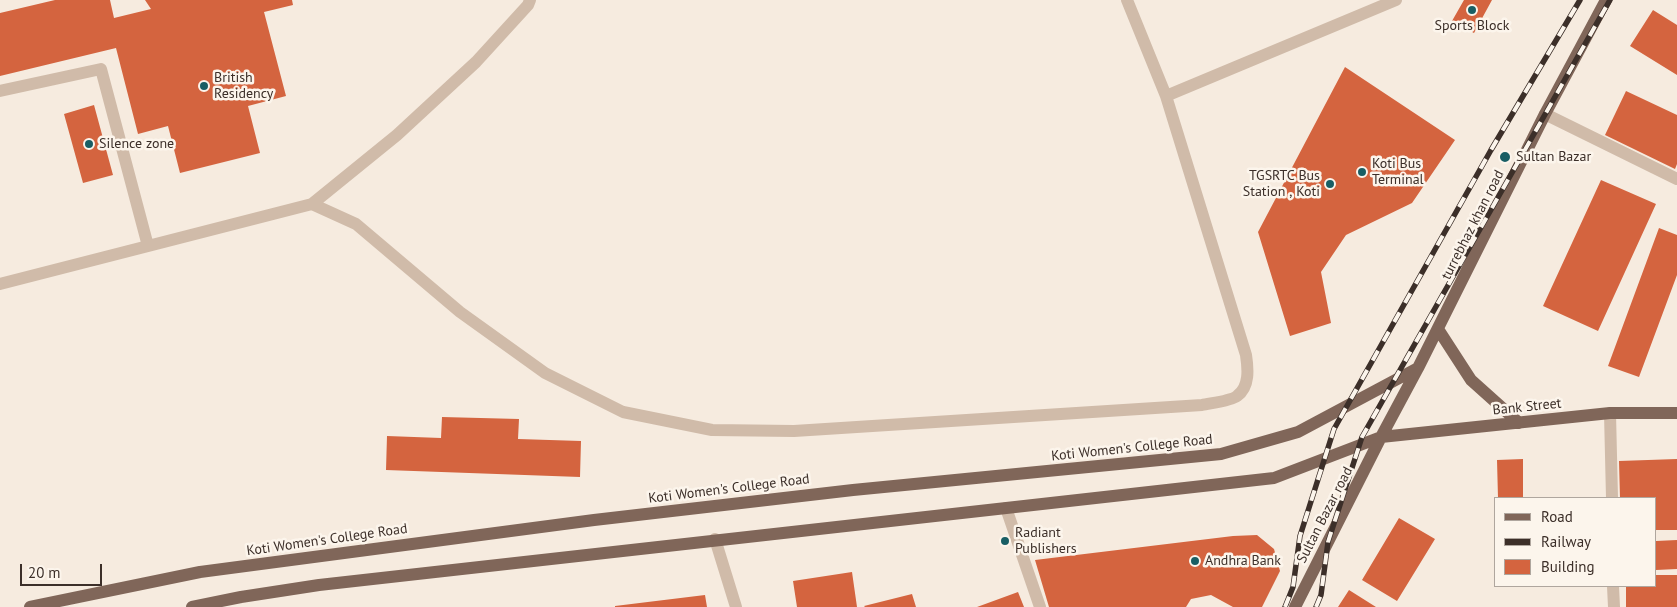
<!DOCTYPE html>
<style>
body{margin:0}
#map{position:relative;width:1677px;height:607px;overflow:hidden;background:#f6ebdf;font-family:"PT Sans",sans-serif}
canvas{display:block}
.legend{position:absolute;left:1494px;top:497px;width:162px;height:90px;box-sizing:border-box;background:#fcf5ec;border:1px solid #afa69e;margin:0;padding:6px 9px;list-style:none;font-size:15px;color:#3c2f29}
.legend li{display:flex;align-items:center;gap:10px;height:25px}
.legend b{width:25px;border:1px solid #afa69e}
.scale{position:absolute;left:20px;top:564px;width:82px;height:22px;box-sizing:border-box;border:2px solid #3c2f29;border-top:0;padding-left:6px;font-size:15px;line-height:18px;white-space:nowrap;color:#3c2f29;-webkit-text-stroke:4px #fcf5ec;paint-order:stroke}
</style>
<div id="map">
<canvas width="1677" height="607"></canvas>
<ul class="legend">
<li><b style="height:6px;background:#806659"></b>Road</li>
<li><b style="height:6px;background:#3c2f29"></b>Railway</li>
<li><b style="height:14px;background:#d4643f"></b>Building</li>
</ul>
<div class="scale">20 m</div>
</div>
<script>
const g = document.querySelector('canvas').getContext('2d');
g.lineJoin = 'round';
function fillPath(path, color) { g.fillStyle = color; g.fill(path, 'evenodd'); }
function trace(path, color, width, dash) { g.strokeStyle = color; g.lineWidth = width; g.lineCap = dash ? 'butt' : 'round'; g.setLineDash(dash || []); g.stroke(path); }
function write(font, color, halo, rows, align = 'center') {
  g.font = font + ' "PT Sans",sans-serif'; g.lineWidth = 5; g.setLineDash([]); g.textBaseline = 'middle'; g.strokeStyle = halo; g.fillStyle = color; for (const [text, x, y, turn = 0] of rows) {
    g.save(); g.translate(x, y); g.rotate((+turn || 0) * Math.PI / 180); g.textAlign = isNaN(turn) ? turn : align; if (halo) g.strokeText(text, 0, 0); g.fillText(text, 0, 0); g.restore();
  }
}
const building = new Path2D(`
 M55 0H110L114 18 151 9 145 0H292L293 5 264 12 286 96 248 106 260 153 180 173 168 126 138 134 116 48 0 76V13Z
 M1464 0H1492L1474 33 1452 21Z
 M1653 10 1677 25V75L1630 46Z
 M1345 67 1455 140 1412 203 1346 235 1321 272 1331 323 1290 336 1258 232Z
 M1626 91 1677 115V164L1675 169 1605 135Z
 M94 105 113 175 83 183 64 114Z
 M1601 180 1656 204 1598 331 1543 306Z
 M1659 228 1677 235V275L1639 377 1608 366Z
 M442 417 519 419 518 439 581 441 580 477 386 470 387 436 441 438Z
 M1523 459V498H1498L1497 460Z
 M1677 459V530H1656V498H1620L1619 461Z
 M1399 518 1435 539 1397 601 1362 580Z
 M1257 535 1274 549 1280 571 1262 607H1233L1211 595 1191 599 1186 607H1049L1035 560 1233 536Z
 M1677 540V569L1656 570V541Z
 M852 572 857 607H797L793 581Z
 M1656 575H1677V607H1626V586H1656Z
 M1349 590 1376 607H1338Z
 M1018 592 1024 607H977Z
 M912 594 916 607H865L864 606Z
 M705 595 707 607H615V606Z`);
const minor = new Path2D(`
 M0 91 101 69 148 246
 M1166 96 1396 0
 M1545 114 1677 179
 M312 204 356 224 460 312 545 373 623 412 712 430 794 431 1202 405C1211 403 1231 401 1237 396 1250 387 1248 368 1246 355L1166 96 1127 0
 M0 284 312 204 397 135 476 62 528 5 530 0
 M1610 413 1612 498
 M1006 508 1040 607
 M715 539 736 607
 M1613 586 1614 607`);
const major = new Path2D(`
 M1438 329 1471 380 1519 423
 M30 607 200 572 594 520 853 490 1221 454 1298 432 1418 368
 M192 607 241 597 319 585 1274 478 1381 437 1610 413H1677
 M1295 607 1381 437 1418 368 1545 114 1606 0`);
const rail = new Path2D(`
 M1285 607 1293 587 1300 536 1334 429 1491 150 1580 0
 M1316 607 1321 595 1328 542 1362 437 1610 0`);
const markers = [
 [1472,10,5,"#195e64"],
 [204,86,5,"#195e64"],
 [89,144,5,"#195e64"],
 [1505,157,6,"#195e64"],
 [1362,172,5,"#195e64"],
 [1330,184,5,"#195e64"],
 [1005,541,5,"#195e64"],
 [1195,561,5,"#195e64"]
];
const poiNames = [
 ["Sports Block",1472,26,"center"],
 ["British",214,78],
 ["Residency",214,94],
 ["Silence zone",99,144],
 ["Sultan Bazar",1516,157],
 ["Koti Bus",1372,164],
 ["Terminal",1372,180],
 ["TGSRTC Bus",1320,176,"right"],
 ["Station , Koti",1320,192,"right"],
 ["Radiant",1015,533],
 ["Publishers",1015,549],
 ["Andhra Bank",1205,561]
];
const streetNames = [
 ["turrebhaz khan road",1473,225,-63],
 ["Bank Street",1527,407,-6],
 ["Koti Women's College Road",1132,448,-6],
 ["Koti Women's College Road",729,489,-7],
 ["Sultan Bazar road",1325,515,-63],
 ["Koti Women's College Road",327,540,-8]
];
fillPath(building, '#d4643f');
trace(minor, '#d0bba9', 12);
trace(major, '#806659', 12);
trace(rail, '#3c2f29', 5.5);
trace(rail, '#fcf5ec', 4, [11]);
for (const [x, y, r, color] of markers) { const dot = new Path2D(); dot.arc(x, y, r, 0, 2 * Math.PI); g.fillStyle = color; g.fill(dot); trace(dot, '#fcf5ec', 2); }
write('14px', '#3c2f29', '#fcf5ec', poiNames, 'left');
write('14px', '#3c2f29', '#fcf5ec', streetNames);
</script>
